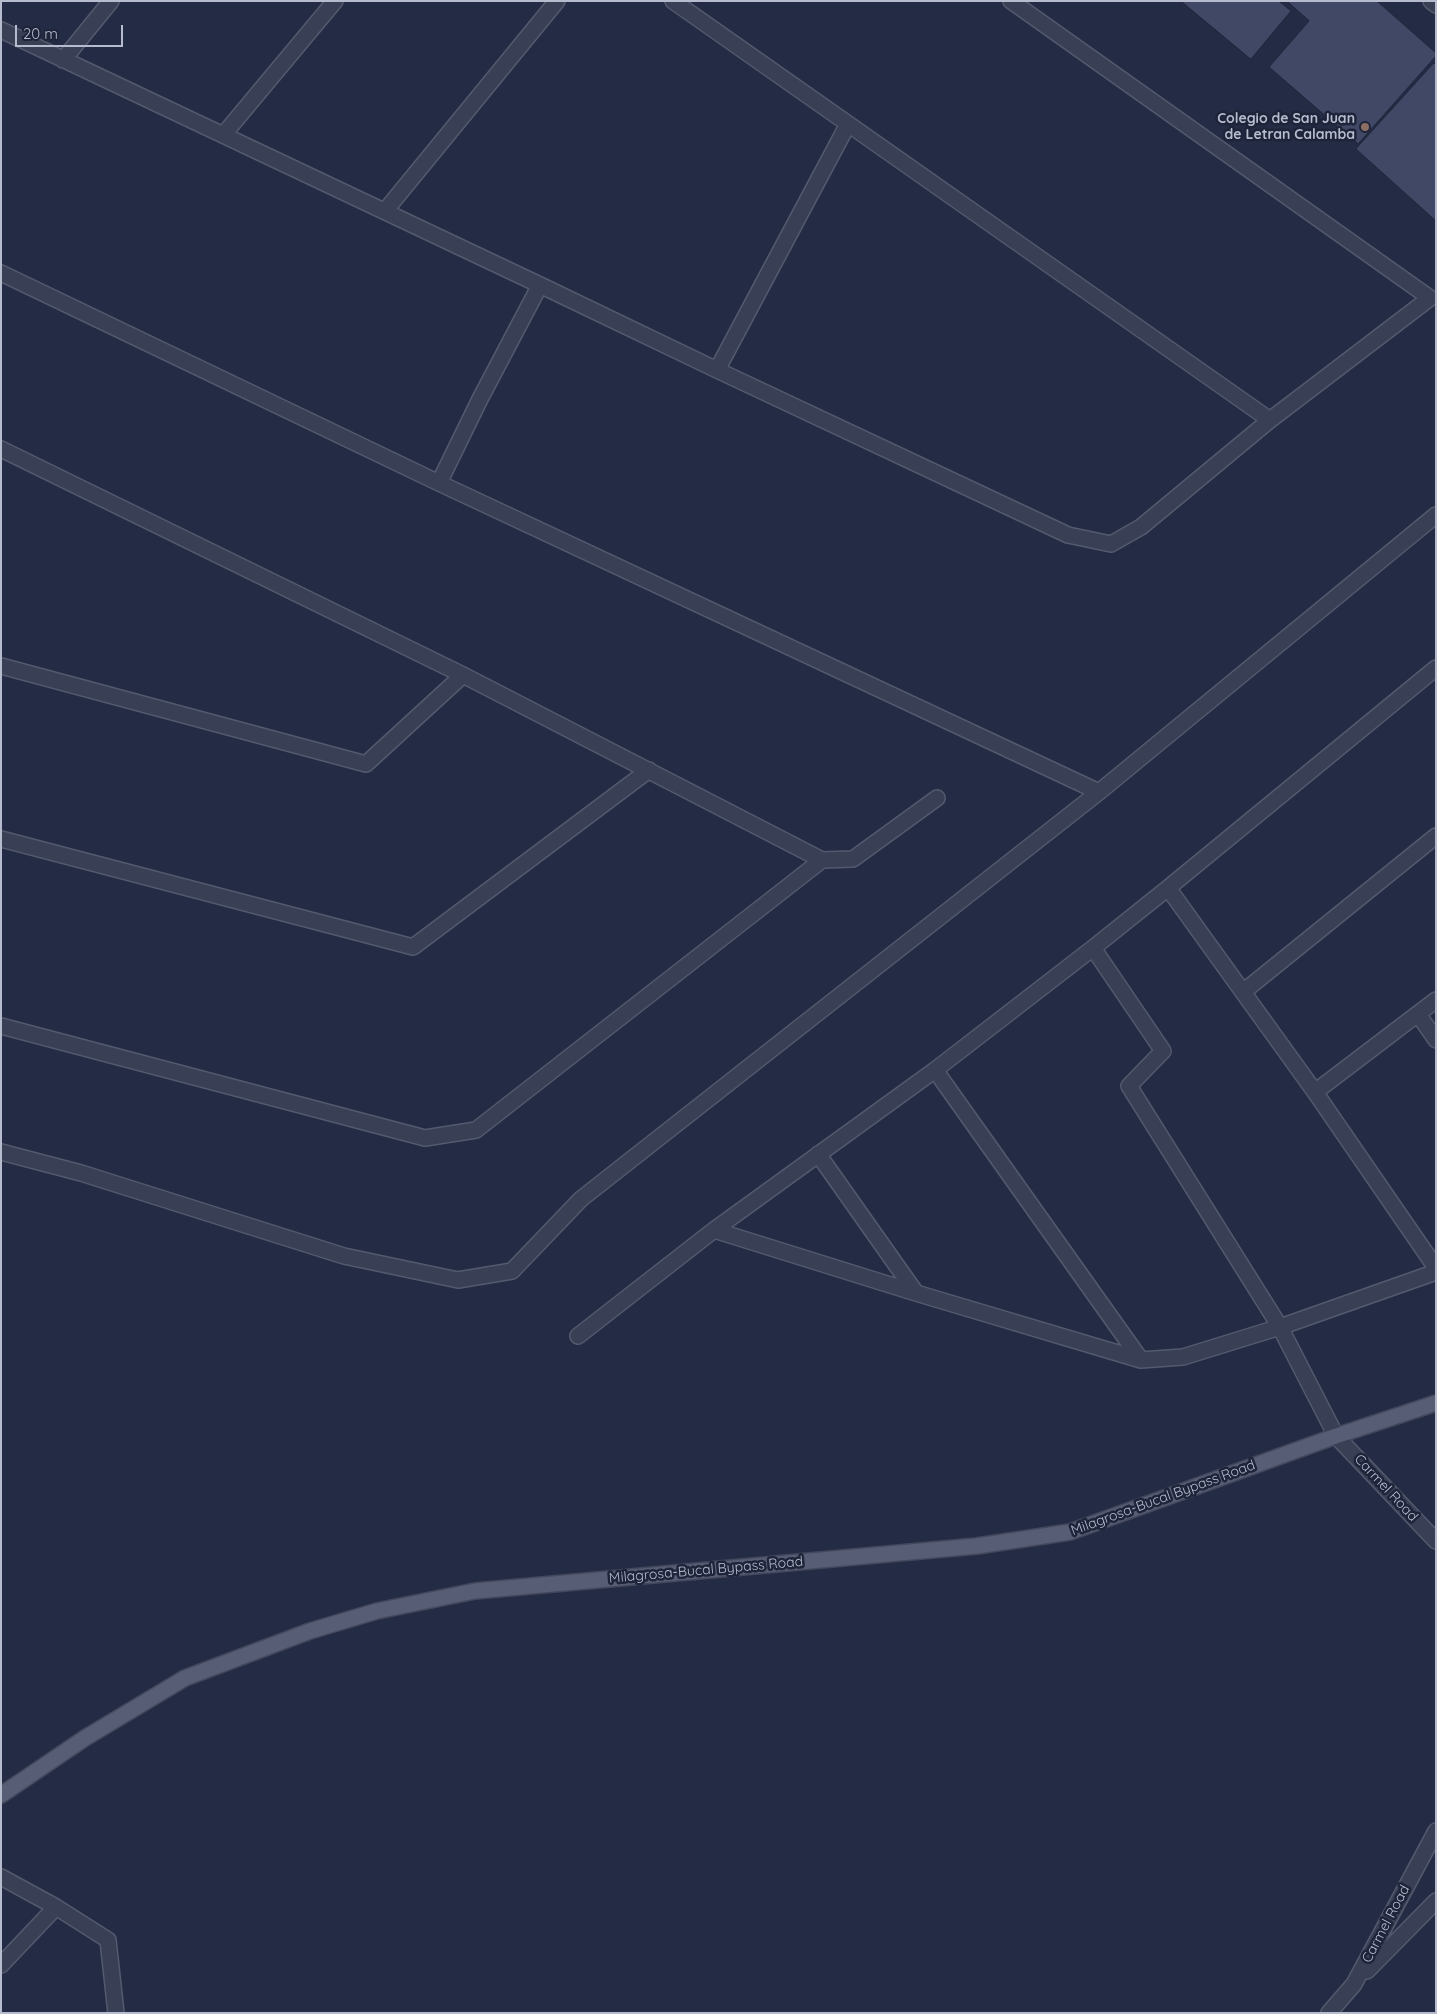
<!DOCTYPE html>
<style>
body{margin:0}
#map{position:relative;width:1437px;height:2014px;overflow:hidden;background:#242c45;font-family:Quicksand,sans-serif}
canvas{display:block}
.frame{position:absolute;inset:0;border:2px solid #b6bbce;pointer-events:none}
.scale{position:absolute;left:15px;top:25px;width:108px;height:22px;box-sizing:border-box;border:2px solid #b6bbce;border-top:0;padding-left:6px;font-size:15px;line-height:18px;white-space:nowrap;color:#b6bbce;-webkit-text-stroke:4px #1e2439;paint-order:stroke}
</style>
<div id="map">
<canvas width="1437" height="2014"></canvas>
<div class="frame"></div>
<div class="scale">20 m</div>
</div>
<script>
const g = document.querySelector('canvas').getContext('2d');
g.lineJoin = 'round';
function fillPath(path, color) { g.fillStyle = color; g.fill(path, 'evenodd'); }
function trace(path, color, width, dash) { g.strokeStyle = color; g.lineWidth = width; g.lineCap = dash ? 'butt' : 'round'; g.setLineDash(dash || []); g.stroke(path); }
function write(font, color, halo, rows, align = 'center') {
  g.font = font + ' Quicksand,sans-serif'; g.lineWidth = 5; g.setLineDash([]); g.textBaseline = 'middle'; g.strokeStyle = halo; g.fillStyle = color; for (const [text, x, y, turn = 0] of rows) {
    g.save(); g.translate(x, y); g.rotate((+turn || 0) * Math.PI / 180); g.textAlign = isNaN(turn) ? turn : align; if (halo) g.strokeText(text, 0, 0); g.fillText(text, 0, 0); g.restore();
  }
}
const building = new Path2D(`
 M1181 1H1279L1291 11 1251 59Z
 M1287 1H1377L1436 53V56L1358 144 1269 67 1309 21Z
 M1434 63 1436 65V221L1356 149Z`);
const minor = new Path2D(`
 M673 1 1270 420
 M1431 1 1436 5
 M1 30 540 285 717 370 1068 535 1111 544 1141 527 1270 420 1430 298 1011 1
 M63 60 111 1
 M224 134 335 1
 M385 211 557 1
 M1 273 439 483 1099 792
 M717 370 848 124
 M1 449 463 675 822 860 853 859 937 798
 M439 483 480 399 540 285
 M1 666 366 764 463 675
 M1 839 413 947 649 770
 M1168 888 1315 1092 1436 1268
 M1093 948 1163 1051 1129 1086 1280 1327 1336 1436 1436 1541
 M1243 992 1436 836
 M1418 1014 1436 1040
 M1 1026 425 1138 476 1130 822 860
 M935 1070 1141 1360
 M1315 1092 1436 1000
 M1 1152 81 1173 344 1256 458 1280 512 1271 581 1199 1099 792 1436 515
 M818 1154 916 1293
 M714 1230 916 1293 1141 1360 1183 1357 1280 1327 1436 1272
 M578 1336 714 1230 935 1070 1093 948 1168 888 1436 668
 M1 1877 56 1907 108 1940 116 2013
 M1 1965 56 1907
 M1367 1971 1436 1901
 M1329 2013 1354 1984 1436 1831`);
const major = new Path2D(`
 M1 1795 85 1738 185 1678 310 1631 377 1611 475 1591 977 1546 1070 1532 1336 1436 1436 1403`);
const markers = [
 [1365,127,5,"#8d6e63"]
];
const poiNames = [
 ["Colegio de San Juan",1355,119],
 ["de Letran Calamba",1355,135]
];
const streetNames = [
 ["Carmel Road",1386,1488,47],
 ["Milagrosa-Bucal Bypass Road",1163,1498,-20],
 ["Milagrosa-Bucal Bypass Road",706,1570,-5],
 ["Carmel Road",1386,1924,-62]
];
fillPath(building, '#404865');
trace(building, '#20263b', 1);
trace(minor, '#545a6e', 18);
trace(major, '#43485d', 18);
trace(minor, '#393f54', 15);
trace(major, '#575d74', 15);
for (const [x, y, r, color] of markers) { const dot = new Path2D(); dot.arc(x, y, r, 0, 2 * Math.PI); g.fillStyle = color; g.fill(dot); trace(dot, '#1e2439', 2); }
write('bold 14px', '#b6bbce', '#1e2439', poiNames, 'right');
write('14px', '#b6bbce', '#1e2439', streetNames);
</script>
